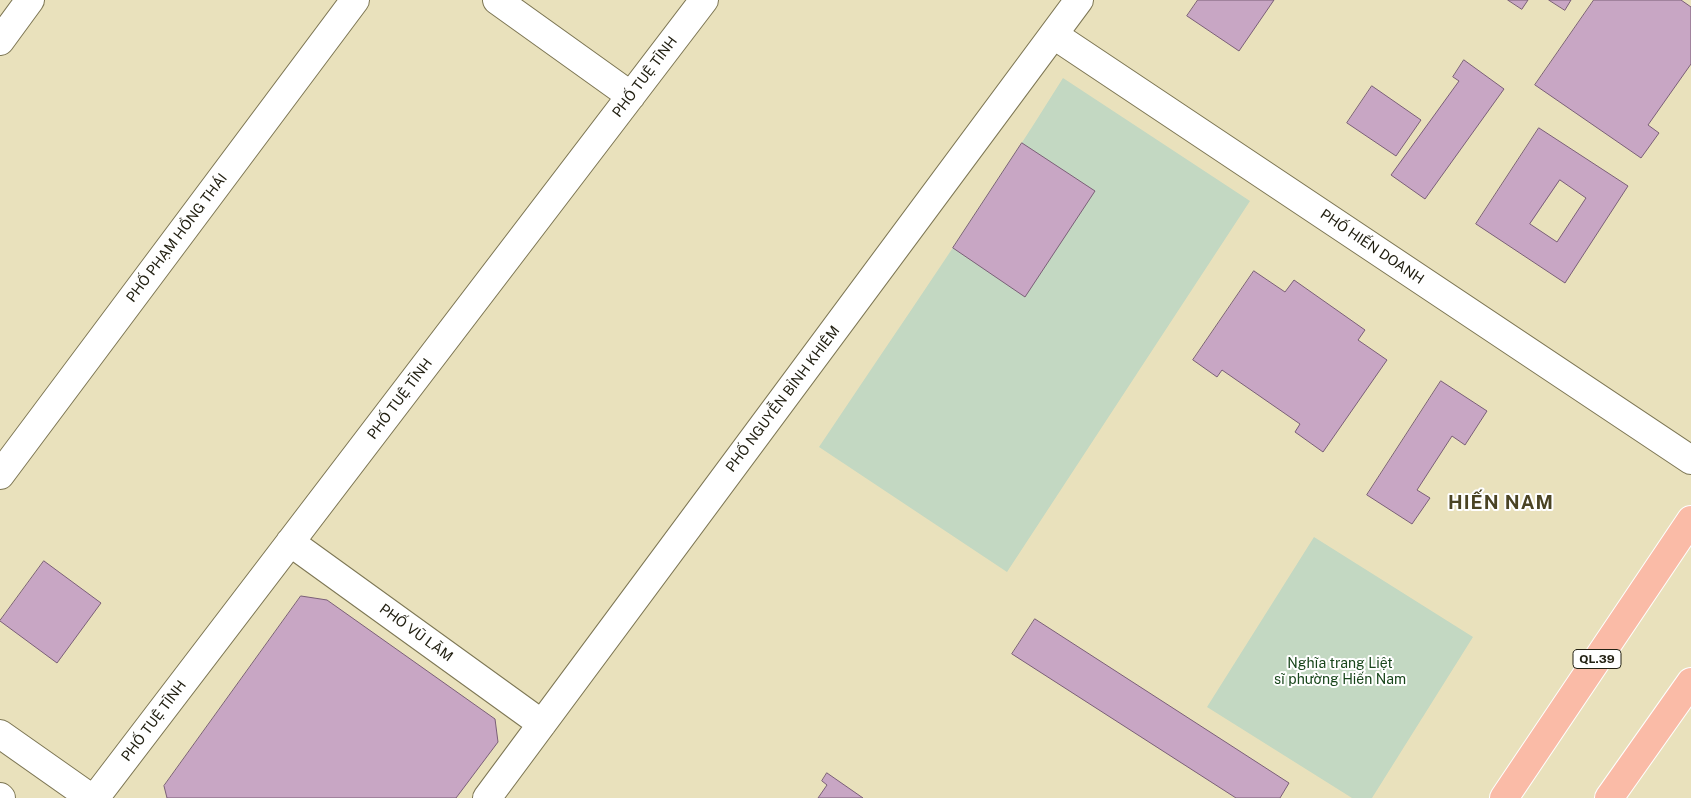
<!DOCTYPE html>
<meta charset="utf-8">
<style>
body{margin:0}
canvas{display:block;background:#e9e1bc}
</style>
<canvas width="1691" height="798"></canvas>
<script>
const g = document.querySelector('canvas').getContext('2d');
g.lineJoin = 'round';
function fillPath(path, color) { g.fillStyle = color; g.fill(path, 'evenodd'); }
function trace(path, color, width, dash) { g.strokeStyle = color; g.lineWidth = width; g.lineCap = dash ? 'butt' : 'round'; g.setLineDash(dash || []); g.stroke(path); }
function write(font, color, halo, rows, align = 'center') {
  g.font = font + ' "Public Sans",sans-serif'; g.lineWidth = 4; g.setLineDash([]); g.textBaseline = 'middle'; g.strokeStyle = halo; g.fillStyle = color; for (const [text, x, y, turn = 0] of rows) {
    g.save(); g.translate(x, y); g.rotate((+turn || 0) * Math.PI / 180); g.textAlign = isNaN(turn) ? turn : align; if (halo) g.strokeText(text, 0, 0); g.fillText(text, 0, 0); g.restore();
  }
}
const green = new Path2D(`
 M1063 78 1250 201 1007 572 819 447C901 324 985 203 1063 78Z
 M1314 537 1473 637 1372 798H1352L1207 707Z`);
const building = new Path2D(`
 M1198 0H1274L1239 51 1187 16Z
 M1508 0H1528L1522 9Z
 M1549 0H1571L1565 10Z
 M1594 0H1681L1691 7V64L1648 125 1659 133 1641 158 1535 85Z
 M1464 60 1504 89 1425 199 1391 175 1459 81 1453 77Z
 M1372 86 1421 120 1396 156 1347 123Z
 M1539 128 1628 186 1565 283 1476 224ZM1560 180 1586 198 1557 242 1530 224Z
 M1022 143 1095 191 1025 297 953 248Z
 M1254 271 1285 292 1294 280 1365 330 1358 340 1387 360 1323 452 1295 432 1300 424 1222 370 1217 377 1193 360Z
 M1441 381 1487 411 1465 445 1452 436 1417 490 1430 498 1412 524 1367 495Z
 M44 561 101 603 57 663 0 621Z
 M301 596 327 600 495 719 498 742 456 798H167L164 786Z
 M1035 619 1289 783 1280 798H1236L1012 654Z
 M827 773 863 798H818L827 785 822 781Z`);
const minor = new Path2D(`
 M497 0 631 96
 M1054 35 1691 460
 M0 41 30 0
 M0 475 355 0
 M290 542 542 724
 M0 734 91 798
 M0 797 1 798
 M95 798 704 0
 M487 798 1079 0`);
const highway = new Path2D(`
 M1504 798 1691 520
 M1609 798 1691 682`);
const shields = [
 [1597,659,48]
];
const shieldNames = [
 ["QL.39",1597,659]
];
const streetNames = [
 ["PHỐ TUỆ TĨNH",645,77,-53],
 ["PHỐ PHẠM HỒNG THÁI",177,238,-53],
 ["PHỐ HIẾN DOANH",1372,247,34],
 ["PHỐ TUỆ TĨNH",400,399,-53],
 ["PHỐ NGUYỄN BỈNH KHIÊM",783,399,-53],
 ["PHỐ VŨ LÃM",416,633,36],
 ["PHỐ TUỆ TĨNH",154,721,-53]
];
const parkNames = [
 ["Nghĩa trang Liệt",1340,664],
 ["sĩ phường Hiến Nam",1340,680]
];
const districtNames = [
 ["HIẾN NAM",1501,503]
];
fillPath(green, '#c3d8c2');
fillPath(building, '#c8a6c4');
trace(building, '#7a5f77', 1);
trace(minor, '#7d7654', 30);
trace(highway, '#fff', 30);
trace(minor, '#fff', 28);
trace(highway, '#fabba7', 28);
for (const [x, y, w] of shields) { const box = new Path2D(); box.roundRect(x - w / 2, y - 9.5, w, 19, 4); g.fillStyle = '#fff'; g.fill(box); trace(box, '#232113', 1); }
write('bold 12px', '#232113', null, shieldNames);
write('14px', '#232113', '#fff', streetNames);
write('14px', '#17451a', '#fff', parkNames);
g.letterSpacing = '1px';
write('bold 19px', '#4a4323', '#fff', districtNames);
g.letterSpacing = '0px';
</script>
